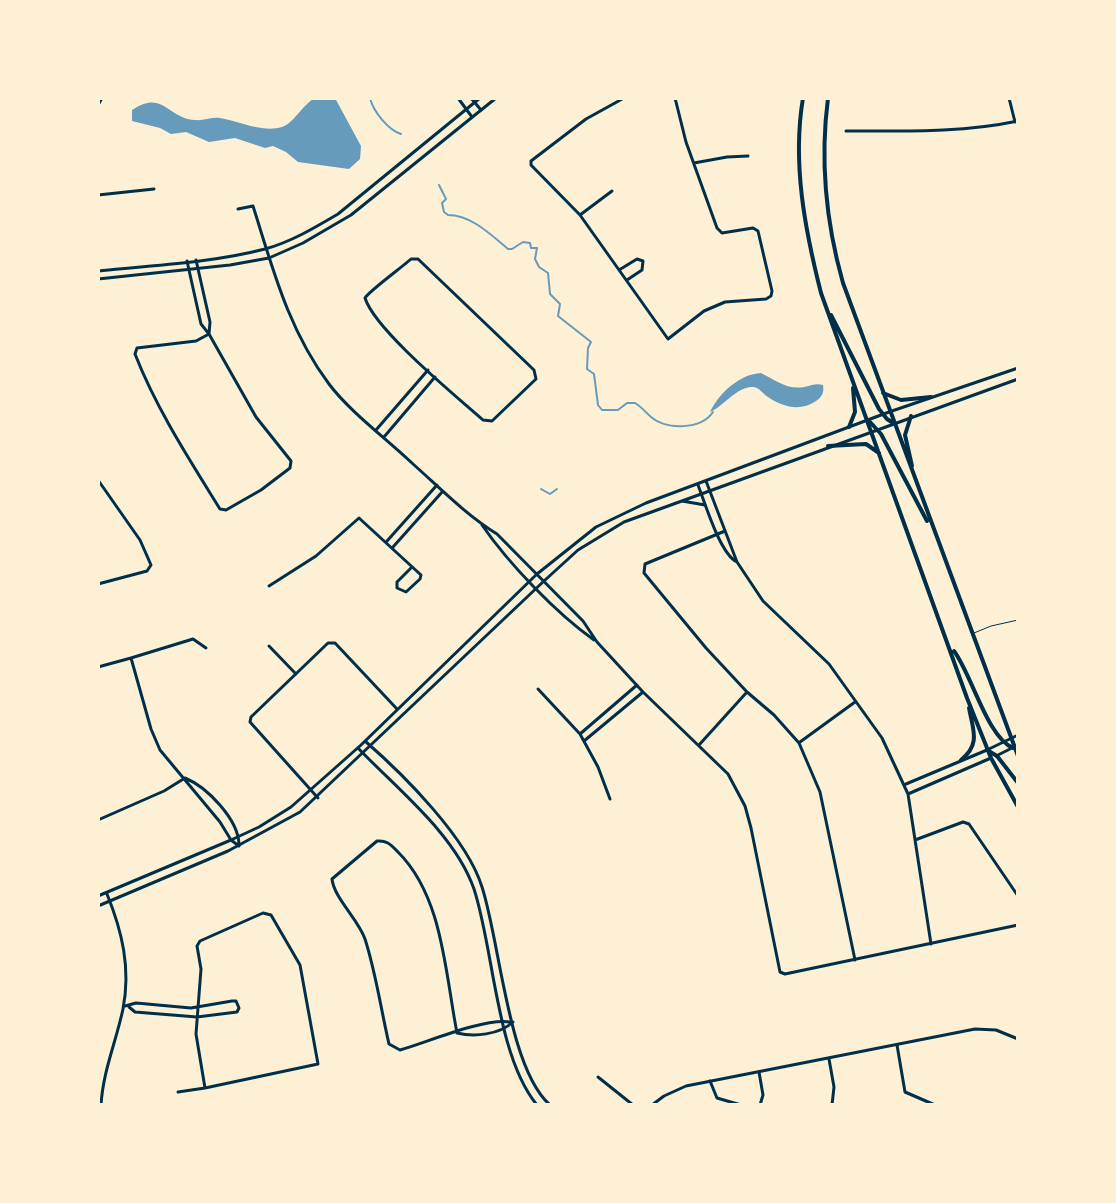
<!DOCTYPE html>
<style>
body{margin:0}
#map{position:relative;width:1116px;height:1203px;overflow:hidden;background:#fdf0d5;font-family:Overpass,sans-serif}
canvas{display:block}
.frame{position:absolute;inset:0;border:100px solid #fdf0d5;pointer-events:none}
</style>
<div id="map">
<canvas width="1116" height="1203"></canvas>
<div class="frame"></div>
</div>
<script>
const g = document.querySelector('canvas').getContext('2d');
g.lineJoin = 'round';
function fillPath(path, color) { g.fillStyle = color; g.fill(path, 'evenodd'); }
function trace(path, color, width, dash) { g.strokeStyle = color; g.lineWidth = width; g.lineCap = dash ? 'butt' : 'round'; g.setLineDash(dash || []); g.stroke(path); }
const water = new Path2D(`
 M315 98H335L361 146 360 159 349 169 298 162 286 152 273 146 265 148 235 138 209 142 186 132 171 134 160 128 132 121V110C163 89 167 118 195 120 203 121 211 117 220 118 240 121 261 133 282 127 294 123 302 105 315 98Z
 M761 373C775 380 787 390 804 387 811 386 815 383 823 385 824 392 823 396 816 401 800 412 783 407 768 397 763 394 759 387 753 387 737 386 723 407 710 412 719 393 740 374 761 373Z`);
const stream = new Path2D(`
 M370 98C373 111 388 130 401 134
 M439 185 446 199 442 203 444 212 448 215C471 215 490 234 508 249H512L523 242 530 243 531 248H537L535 259 539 267 548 273 550 294 560 304 558 316 591 342 588 348 587 369 594 374 598 405 602 410H618L627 403H635C642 407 645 412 651 417 666 430 701 430 713 412
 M541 489 550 494 557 489`);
const service = new Path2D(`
 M974 633 991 626 1018 620`);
const minor = new Path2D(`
 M458 98 472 117
 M471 98 481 110
 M624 98 586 119 531 161V165L580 215 668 339 704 311 725 302 766 299 771 296 772 291 758 231 753 228 722 233 717 228 686 142 675 98
 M1009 98 1015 122
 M846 131C904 131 961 133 1018 121
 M694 163 727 157 748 156
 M98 195 154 189
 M238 209 253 206C273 269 288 329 329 384 349 411 388 440 413 464 440 488 466 515 497 534L583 621 597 642 643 692 728 774 745 806 751 828 780 972 785 974 1018 925
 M580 215 612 191
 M411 259H418L534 370 536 379 492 421 483 420C456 396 375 330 365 298 369 291 401 268 411 259Z
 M196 260 210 322 209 334
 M187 261 201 324 209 334 256 417 291 461 290 468 261 490 226 510 220 509C189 459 156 408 135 354L137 348 196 341 209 334
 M619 270 637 259 643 261 642 270 627 280
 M376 430 428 370
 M384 437 435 377
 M98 480 140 540 151 565 147 571 98 584
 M706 481 737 562 763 601 829 664 882 738 908 794 931 944
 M698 485C705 503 720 554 737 562
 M482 525C509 564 556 613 594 640
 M725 531 645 564 644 573 706 648 747 692 774 715 799 743 820 792 855 960
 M387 541 437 485
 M393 547 443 491
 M269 586 316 556 359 518 421 575 420 579 406 592 397 588V582L411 568
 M269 646 296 674
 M131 658 193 639 206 648
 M98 667 131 658 151 729 160 750 220 822 231 840 239 846
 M538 689 580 734 598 767 610 799
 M580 734 637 685
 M584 741 643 692
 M800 742 855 702
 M699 745 747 692
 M185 778C207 787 238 819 239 844
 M906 784 987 750
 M908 794 991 758
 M318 798 250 722 251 717 328 643H335L397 709
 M98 820 164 791 185 778
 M915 840 963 822 969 824 1018 896
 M263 913 271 915 300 965 318 1064 205 1088 196 1034 201 969 197 946 200 941Z
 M125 1006 136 1003 191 1008 232 1001H236L239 1008 237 1012 197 1017 135 1012 129 1007
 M457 1033C445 972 443 897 398 852 391 845 387 840 377 841L332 879C334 898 358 919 365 939 376 973 381 1010 389 1044L400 1050C428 1042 483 1018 510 1022
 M457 1033C474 1037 499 1035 513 1022
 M897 1045 905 1092 935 1105
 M829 1059 834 1087 832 1105
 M759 1072 763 1095 760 1105
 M598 1077 633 1105
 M710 1081 717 1098 741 1105
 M178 1092 205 1088`);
const tertiary = new Path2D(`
 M98 105 102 98
 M98 271C153 265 211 263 265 249 291 242 316 227 338 214L480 98
 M98 279 230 265 269 258 303 243 351 215 496 98
 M682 501 705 505
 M365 741C404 775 467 838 482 887 500 942 508 1068 550 1105
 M358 748C397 789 455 834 474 889 494 950 496 1055 537 1105
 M989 749 1018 735
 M996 756 1018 745
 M98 896 231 840 259 827 291 807 361 745 537 574 596 527 646 503 889 412 1018 368
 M98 906 228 851 300 812 544 581 578 550 624 522 1018 379
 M101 1105C103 1071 116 1042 123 1009 131 968 122 931 107 894
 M652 1105 664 1096 686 1086 975 1029 996 1030 1018 1039`);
const secondary = new Path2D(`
 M803 98C792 163 805 230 821 293L967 698 991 758 1018 807
 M828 98C820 160 826 223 843 283L1018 756
 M831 315 879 409 887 419 893 423
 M883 393 901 400 931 397
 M911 416 905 435 912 466
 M870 422 881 434 927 521
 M849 427 855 412 853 388
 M828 446 866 444 879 453
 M954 651C972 675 987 737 1013 748
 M987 750 997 756 1018 783
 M961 760C981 744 973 730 969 708`);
fillPath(water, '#669bbc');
trace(stream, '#669bbc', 2);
trace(service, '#003049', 1);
trace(minor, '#003049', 3);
trace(tertiary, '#003049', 3);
trace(secondary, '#003049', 4);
</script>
